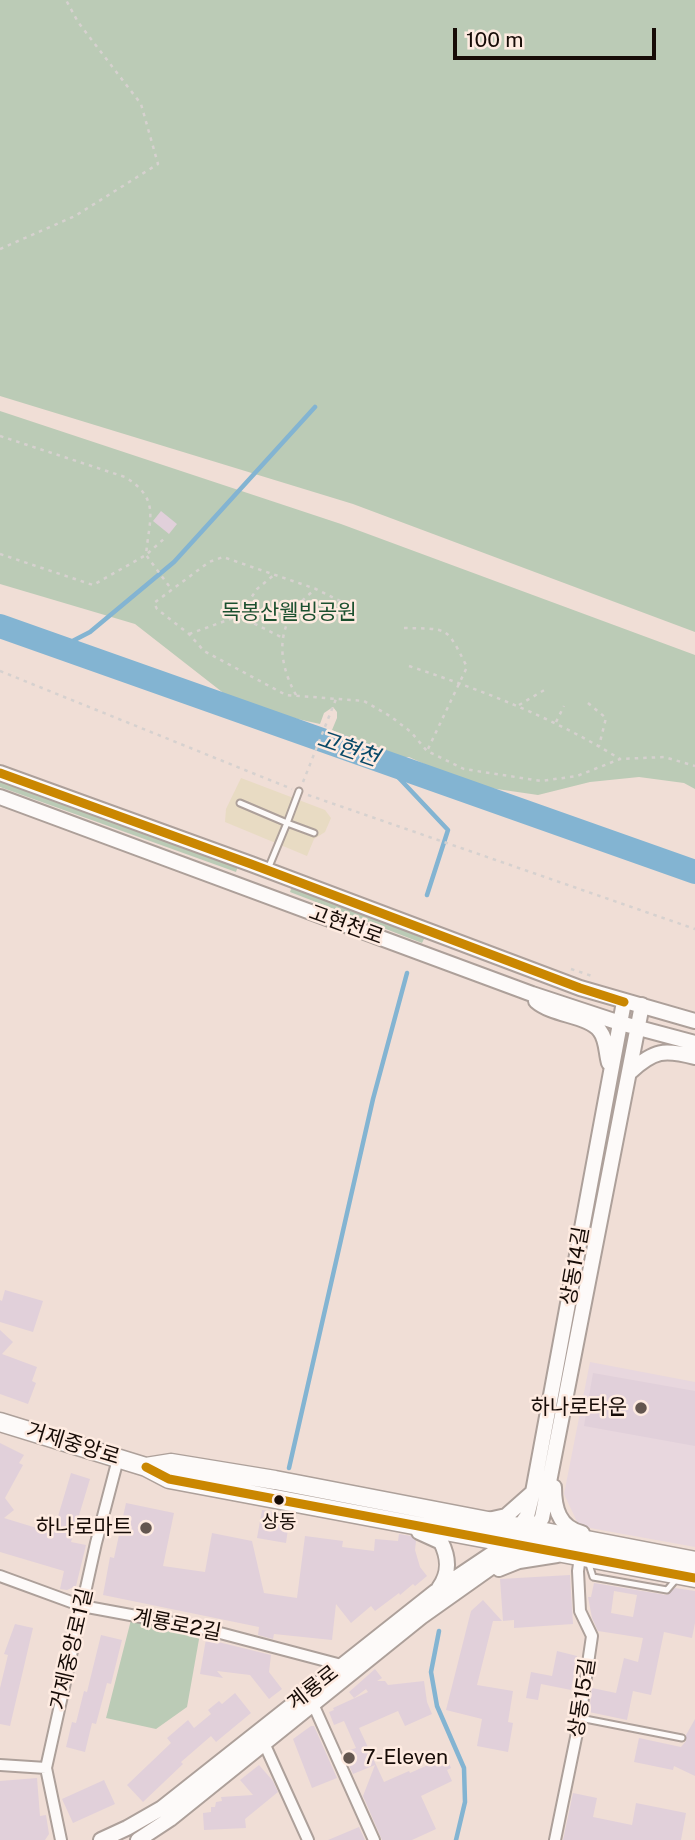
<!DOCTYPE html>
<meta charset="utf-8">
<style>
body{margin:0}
#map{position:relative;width:695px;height:1840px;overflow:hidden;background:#f0ded6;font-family:"Public Sans",sans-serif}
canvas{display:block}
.scale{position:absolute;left:453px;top:28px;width:203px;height:32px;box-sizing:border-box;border:4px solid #170c07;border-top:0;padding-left:9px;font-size:21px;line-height:24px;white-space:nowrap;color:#170c07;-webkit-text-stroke:5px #feebe1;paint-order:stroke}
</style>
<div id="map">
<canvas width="695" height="1840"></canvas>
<div class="scale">100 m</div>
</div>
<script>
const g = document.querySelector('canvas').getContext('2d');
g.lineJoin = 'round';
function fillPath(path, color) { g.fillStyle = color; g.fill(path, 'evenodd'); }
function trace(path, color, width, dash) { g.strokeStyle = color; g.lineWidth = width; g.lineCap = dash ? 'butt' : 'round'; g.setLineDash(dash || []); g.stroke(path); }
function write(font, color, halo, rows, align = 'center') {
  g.font = font + ' "Public Sans","Noto Sans KR",sans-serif'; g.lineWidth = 5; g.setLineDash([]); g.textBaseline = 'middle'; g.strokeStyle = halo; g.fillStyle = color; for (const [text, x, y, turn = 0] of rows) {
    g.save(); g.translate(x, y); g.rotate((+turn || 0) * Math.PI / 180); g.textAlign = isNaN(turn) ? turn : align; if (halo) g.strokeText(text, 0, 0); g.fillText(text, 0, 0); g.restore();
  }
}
const commercial = new Path2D(`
 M590 1362 695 1382V1547L579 1526 564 1494Z`);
const green = new Path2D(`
 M0 0H695V632L353 504 0 396Z
 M0 411 341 524 695 655V789L684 783 639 777 590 782 538 795 490 788 446 774 409 757H389L332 730 337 718V712L333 707 324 713 320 724 266 712 226 695 135 624 0 584Z
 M0 781 238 866 236 872 0 787Z
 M292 886 425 937 422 943 290 892Z
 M132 1616 201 1628 187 1707 156 1729 106 1718Z`);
const sand = new Path2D(`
 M241 778 325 810 331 818 325 832 314 839 307 856 225 822 226 809Z`);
const stream = new Path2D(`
 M61 647 90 632 174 562 315 407
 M382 760 448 830 427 895
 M289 1468 373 1099 407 973
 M439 1631 431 1672 437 1706 464 1768 465 1802 456 1840`);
const river = new Path2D(`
 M0 626 695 872`);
const building = new Path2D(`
 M161 511 177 524 169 534 153 521Z
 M5 1290 43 1301 33 1332 0 1322V1300L2 1301Z
 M0 1330 13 1342 2 1354 37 1367 32 1381 36 1383 28 1404 0 1394Z
 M593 1373 695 1391V1446L584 1426Z
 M0 1443 24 1455 19 1463 23 1465 5 1498 14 1510 4 1518 53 1533 71 1473 90 1479 71 1542 86 1545 76 1586 67 1590 60 1589 64 1571 0 1552Z
 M126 1503 174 1513 163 1566 205 1572 212 1533 252 1541 264 1593 297 1598 305 1536 343 1541 342 1547 374 1551 375 1539 398 1541 399 1534 411 1536 416 1541 415 1550 420 1567 427 1576 415 1586 413 1584 400 1595 399 1593 375 1611 371 1606 351 1623 336 1604 332 1640 274 1634 273 1639 258 1635 259 1627 103 1595 110 1557 114 1558Z
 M262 1510 290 1515 286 1543 257 1538Z
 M570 1575 573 1624 514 1628V1620L503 1621 500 1579Z
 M594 1583 666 1595 675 1588 695 1591V1623L692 1638 664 1632 651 1695 633 1691 627 1720 589 1712 592 1688 616 1693 624 1658 638 1662 643 1638 598 1631 592 1618 588 1597H591ZM614 1591 637 1595 633 1617 611 1613Z
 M483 1600 502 1621H493L477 1685 513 1691 508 1722 513 1723 508 1752 477 1746 482 1719 446 1710 471 1611Z
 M15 1624 33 1628 10 1726 0 1724V1688L8 1655 4 1654Z
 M101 1635 122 1640 111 1684 107 1683 96 1724 92 1723 85 1752 66 1747 72 1722 76 1723 84 1691 87 1692Z
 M206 1639 271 1655 269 1672 282 1689 269 1699 250 1675 217 1671 223 1678 200 1674Z
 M557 1651 577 1656 571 1690 541 1684 538 1700 526 1698 531 1672 552 1676Z
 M375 1669 382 1678 377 1681H385L388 1685 424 1681 427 1702 432 1714 405 1726 398 1711 359 1728 384 1782 409 1771 410 1773 446 1757 451 1768 447 1770 452 1781 421 1796 436 1829 412 1840H382L363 1796 375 1765 353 1774 345 1757 347 1751 356 1748 344 1721 334 1725 329 1712 334 1710 333 1708 368 1692 366 1689 354 1698 349 1692Z
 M235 1693 251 1713 216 1742 211 1736 181 1762 183 1764 143 1802 127 1785 171 1743 167 1738 188 1720 194 1728 211 1714 208 1710 219 1701 222 1704Z
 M695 1719V1776L674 1766 673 1770 634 1762 639 1738 681 1747 686 1741V1735Z
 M311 1726H314L337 1778 312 1788 293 1739Z
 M259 1765 273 1781 278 1792 245 1819 246 1828 204 1830 203 1813 211 1812V1807H215L216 1802 222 1801 221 1797 253 1795 240 1780Z
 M37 1778 40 1816 46 1815 49 1834 45 1840H0V1781Z
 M104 1780 115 1804 73 1823 62 1799Z
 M573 1793 597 1798 593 1817 632 1825 636 1803 686 1813 681 1840H563Z
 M359 1827 365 1840H328Z`);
const path = new Path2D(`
 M0 249 75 216 158 164 141 104 78 22 66 0
 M0 436 125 477C161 499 149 519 146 555L172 590
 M0 554 93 585 146 555 166 537
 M348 605 316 589 223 557 209 562 154 603 157 609 189 634 204 651 286 695 364 701 390 716 411 732 427 751 464 769 541 781 577 776 620 759 664 757 695 766
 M239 616 283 638
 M404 628C450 629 446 626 467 667L427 751
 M189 634 239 616 257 589 275 574
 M409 666C484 691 552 717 620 759
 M0 671 292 789
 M296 695C274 655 277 617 316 589
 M588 703 606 718 599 746
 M519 705 546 689
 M556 722 564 706
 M303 782 336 699
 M308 795 695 929
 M571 969 595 977`);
const service = new Path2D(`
 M299 791 287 823 314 833
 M240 803 287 823 268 869
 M588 1561 593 1577 667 1590 678 1577
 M580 1718 682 1738`);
const minor = new Path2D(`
 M0 1576 82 1606 201 1628 349 1667
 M313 1704 374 1840
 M264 1743 308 1840
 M0 1765 46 1768
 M61 1840 46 1768 96 1543 118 1459
 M555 1840 580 1718 592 1636 580 1611 578 1571 580 1557`);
const tertiary = new Path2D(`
 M0 773 251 864 580 988 695 1021
 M0 797 532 994 620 1023 695 1043
 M536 1001C553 1016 589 1015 600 1031 607 1040 606 1053 609 1063
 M630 1072C654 1050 664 1049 695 1057
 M554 1487C554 1508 559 1528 582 1533
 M488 1520 506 1516 532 1493
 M419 1532 441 1542C449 1558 450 1573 439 1588
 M499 1569 519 1561 557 1555
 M101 1840 127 1828 162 1808 435 1592 508 1543 527 1516 533 1492 624 1002
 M138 1840 170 1819 421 1617 524 1544 542 1518 642 1005`);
const primary = new Path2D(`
 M0 1422 146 1467 169 1479 695 1578
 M146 1467 171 1463 275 1480 695 1561`);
const bus1 = new Path2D(`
 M0 773 251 864 580 988 624 1002
 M146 1467 169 1479 695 1578`);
const markers = [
 [641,1408,7,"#63564f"],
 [279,1500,6,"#170c07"],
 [146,1528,7,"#63564f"],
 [349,1758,7,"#63564f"]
];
const busNames = [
 ["상동",279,1522]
];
const parkNames = [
 ["독봉산웰빙공원",289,613]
];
const streetNames = [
 ["고현천로",346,925,20],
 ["상동14길",575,1266,-80],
 ["거제중앙로",73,1444,17],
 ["계룡로2길",177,1625,11],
 ["거제중앙로1길",72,1649,-77],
 ["계룡로",313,1688,-38],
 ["상동15길",582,1698,-81]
];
const poiNames = [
 ["하나로타운",627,1408],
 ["하나로마트",132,1528],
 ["7-Eleven",363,1758,"left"]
];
const waterNames = [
 ["고현천",348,749,19]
];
fillPath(commercial, '#e8d7de');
fillPath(green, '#bbcbb6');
fillPath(sand, '#e8dbc3');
trace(stream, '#83b4d2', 4.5);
trace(river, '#83b4d2', 24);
fillPath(building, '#e1d0da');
trace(service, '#ada09a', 9);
trace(minor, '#ada09a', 14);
trace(tertiary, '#ada09a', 18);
trace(primary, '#ada09a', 21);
trace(path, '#d6d1cf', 2.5, [3.5, 5]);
trace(service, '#fdfaf9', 5);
trace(minor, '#fdfaf9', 10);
trace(tertiary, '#fdfaf9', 14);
trace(primary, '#fdfaf9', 18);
trace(bus1, '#ca8701', 9);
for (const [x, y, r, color] of markers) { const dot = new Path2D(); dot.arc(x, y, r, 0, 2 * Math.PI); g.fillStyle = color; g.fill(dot); trace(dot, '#feebe1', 2.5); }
write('19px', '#170c07', '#feebe1', busNames);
write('21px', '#1b502f', '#feebe1', parkNames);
write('21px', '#170c07', '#feebe1', streetNames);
write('21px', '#170c07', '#feebe1', poiNames, 'right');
write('italic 23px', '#084968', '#feebe1', waterNames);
</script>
